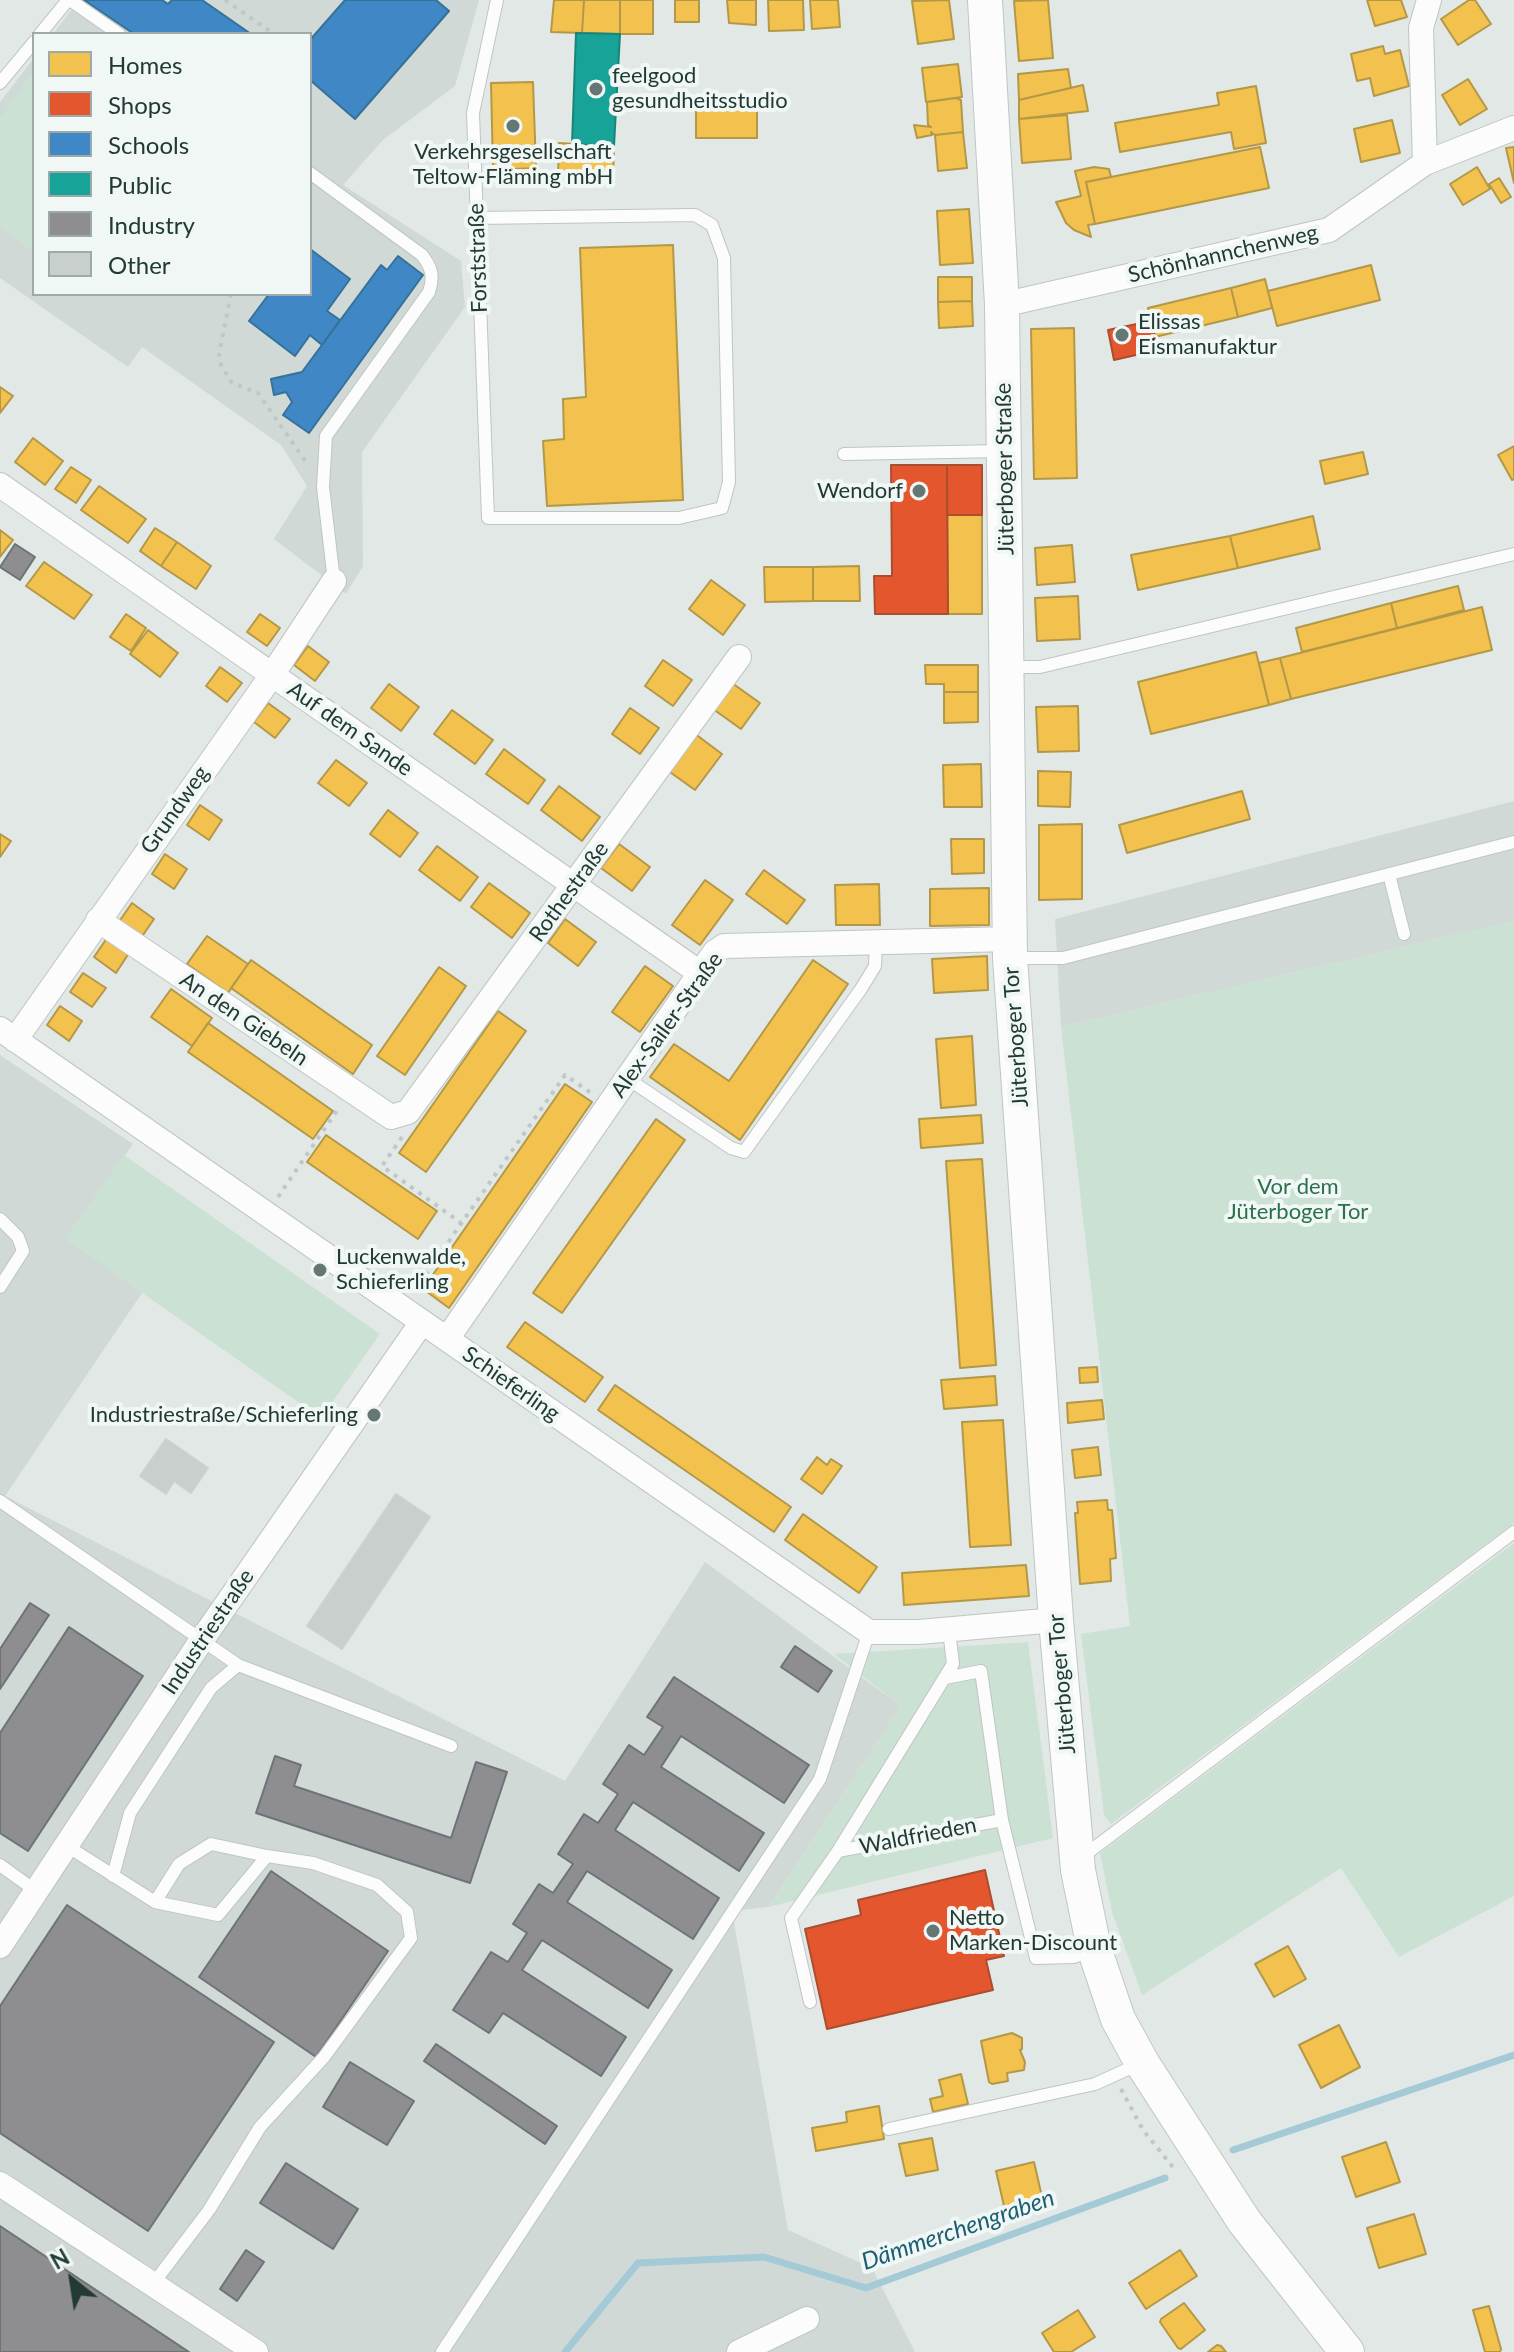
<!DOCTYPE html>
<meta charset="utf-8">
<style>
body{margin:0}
#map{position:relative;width:1514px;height:2352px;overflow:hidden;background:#e2e8e6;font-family:Lato,sans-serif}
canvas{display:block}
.legend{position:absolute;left:32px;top:32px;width:280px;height:264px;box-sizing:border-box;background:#f0f7f4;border:2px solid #9daba8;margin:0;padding:10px 14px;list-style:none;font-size:24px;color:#213a36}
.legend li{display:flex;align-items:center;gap:16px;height:40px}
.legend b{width:40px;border:2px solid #9daba8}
.north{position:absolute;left:32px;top:2240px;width:80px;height:80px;-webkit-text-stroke:6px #f0f7f4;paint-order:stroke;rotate:330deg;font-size:22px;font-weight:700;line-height:32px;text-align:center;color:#213a36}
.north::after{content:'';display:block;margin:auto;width:28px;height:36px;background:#213a36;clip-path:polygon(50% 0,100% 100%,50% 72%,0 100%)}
</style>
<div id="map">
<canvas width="1514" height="2352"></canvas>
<ul class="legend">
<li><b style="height:22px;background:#f2c14e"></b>Homes</li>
<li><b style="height:22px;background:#e4572e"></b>Shops</li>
<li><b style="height:22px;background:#3f88c5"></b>Schools</li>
<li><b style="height:22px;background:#17a398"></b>Public</li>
<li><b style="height:22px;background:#8d8d92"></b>Industry</li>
<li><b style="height:22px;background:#c9cfcd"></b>Other</li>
</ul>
<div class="north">N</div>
</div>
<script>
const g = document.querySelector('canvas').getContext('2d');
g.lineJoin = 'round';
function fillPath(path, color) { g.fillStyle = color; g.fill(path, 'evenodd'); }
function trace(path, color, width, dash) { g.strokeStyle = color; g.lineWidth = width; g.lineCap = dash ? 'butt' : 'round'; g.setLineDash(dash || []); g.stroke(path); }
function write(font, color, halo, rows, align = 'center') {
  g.font = font + ' Lato,sans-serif'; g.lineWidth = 8; g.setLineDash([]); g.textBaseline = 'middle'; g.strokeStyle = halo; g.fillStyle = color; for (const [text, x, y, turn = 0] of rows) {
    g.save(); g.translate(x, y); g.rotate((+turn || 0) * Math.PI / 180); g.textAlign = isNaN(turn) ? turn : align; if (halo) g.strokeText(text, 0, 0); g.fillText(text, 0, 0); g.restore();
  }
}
const built = new Path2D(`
 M60 0H479L455 86 383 140 343 185 461 261 465 307 362 452 363 566 346 594 274 539 307 486 281 445 142 347 128 367 0 278V102L34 58V294H310V34H53L72 9Z
 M1514 801V921L1061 1027 1055 919Z
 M0 1055 133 1144 66 1238H71L142 1293 5 1496 565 1781 705 1562 901 1706 768 1907 732 1911 788 2230 872 2268 915 2352H0Z`);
const green = new Path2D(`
 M34 70V252L0 227V118Z
 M1514 921V1523L1111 1824 1104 1815 1081 1634 1130 1626 1061 1027Z
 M124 1155 380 1334 321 1418 65 1239Z
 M1514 1543V1896L1399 1957 1341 1868 1142 1995 1112 1912 1100 1853Z
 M1028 1642 1053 1838 768 1907 901 1706 834 1654Z`);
const homes = new Path2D(`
 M554 0H584L582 33 551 32Z
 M584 0H620V34L582 33Z
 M620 0H653V34H620Z
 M675 0H699V22H675Z
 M727 0H756V25L729 23Z
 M768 0H803L804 30 769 31Z
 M810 0H838L840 27 812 29Z
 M949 0 954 39 918 44 912 1Z
 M1048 0 1053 58 1019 61 1014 1Z
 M1367 0H1401L1407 17 1375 26Z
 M1469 0H1475L1491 24 1458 45 1441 19Z
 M1383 46 1385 54 1400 50 1409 86 1374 96 1370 78 1357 81 1351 54Z
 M958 64 962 97 926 102 922 68Z
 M1068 69 1071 88 1019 100 1018 74Z
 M1468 79 1487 109 1460 125 1442 95Z
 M533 82 536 168 493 170 491 83Z
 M1083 85 1088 111 1019 119V100Z
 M1256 86 1266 143 1234 149 1231 132 1120 152 1115 123 1219 105 1217 93Z
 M956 98 961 100 963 132 935 135 931 132 932 135 917 138 914 125 931 127 928 125 927 102Z
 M757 102V138H696V103Z
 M1067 115 1071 159 1022 163 1019 119Z
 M1392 120 1400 153 1361 162 1354 129Z
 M963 132 967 168 938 171 935 135Z
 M559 143 614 146 613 178 558 175Z
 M1260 147 1269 188 1095 224 1086 182Z
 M1514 147V183L1506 148Z
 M1094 167 1109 169 1111 177 1086 182 1095 224 1088 225 1091 237 1074 230 1066 223 1056 202 1081 196 1075 171Z
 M1477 167 1490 189 1463 205 1450 184Z
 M1499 178 1511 197 1501 203 1489 184Z
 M969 209 973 263 940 265 937 211Z
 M673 245 683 500 547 506 543 441 564 439 563 399 586 397 580 248Z
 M1371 265 1380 300 1277 326 1268 291Z
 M938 277H972V301L938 302Z
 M1265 279 1272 308 1238 317 1231 288Z
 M1231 288 1238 317 1155 337 1148 308Z
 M972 301 973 326 939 328 938 302Z
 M1074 328 1077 478 1034 479 1031 329Z
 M0 387 13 396 0 413Z
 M33 438 63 461 45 485 15 462Z
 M1514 446V479L1512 480 1498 455Z
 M1363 452 1368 474 1325 484 1320 461Z
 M71 467 91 480 76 503 55 489Z
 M99 486 146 519 128 543 81 510Z
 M947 515H982V614H948Z
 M1313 516 1320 549 1238 568 1230 536Z
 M155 528 177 542 161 566 140 551Z
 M0 530 13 540 0 557Z
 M1230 536 1238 568 1138 590 1131 555Z
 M177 542 211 566 196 589 161 566Z
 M1072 545 1075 582 1037 585 1035 548Z
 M44 562 92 595 74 619 26 586Z
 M859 566 860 601H813V567Z
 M764 567H813V601L765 602Z
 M711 580 745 605 723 635 689 609Z
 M1458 586 1464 610 1397 628 1391 603Z
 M1078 596 1080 639 1037 641 1035 598Z
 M1391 603 1397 628 1302 652 1296 628Z
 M1482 607 1492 650 1291 699 1280 658Z
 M126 614 146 628 131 651 110 637Z
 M260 614 280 628 267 646 247 632Z
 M148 630 178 653 160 677 130 654Z
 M308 646 329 662 315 681 294 665Z
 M1256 652 1269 705 1151 734 1138 682Z
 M1280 658 1291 699 1269 705 1259 663Z
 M663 660 692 680 673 706 645 686Z
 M925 665H978V692H944V684H926Z
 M220 667 242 683 227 702 206 686Z
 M732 683 760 703 741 729 713 709Z
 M389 684 419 707 401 731 371 708Z
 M944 692H978V722L944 723Z
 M268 703 290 719 275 738 254 722Z
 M1078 706 1079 751 1038 752 1036 707Z
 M630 708 659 728 640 754 612 734Z
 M452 710 493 740 475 764 434 734Z
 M694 733 722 754 695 790 667 770Z
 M504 749 545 780 528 804 486 774Z
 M336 760 367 783 349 806 318 783Z
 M981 764 982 807H944L943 765Z
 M1038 771 1071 772 1070 807 1038 806Z
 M559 786 600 817 582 841 541 810Z
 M1242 791 1250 819 1127 853 1119 825Z
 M200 805 222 820 209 840 187 825Z
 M388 810 418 833 400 857 370 834Z
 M1082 824V899L1039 900V825Z
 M0 834 11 841 0 857Z
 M951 839H984V873L952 874Z
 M619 844 650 867 632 891 601 868Z
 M437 846 478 877 460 901 419 870Z
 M165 854 187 869 174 889 152 874Z
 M764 870 805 900 787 924 746 894Z
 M705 880 733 900 700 945 672 925Z
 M489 883 530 913 512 938 471 907Z
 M879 884 880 925H836L835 885Z
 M989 888V925L930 926V889Z
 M132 903 154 919 141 938 118 923Z
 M565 919 596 942 578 966 548 943Z
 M207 936 248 964 228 993 187 964Z
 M107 938 129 953 116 973 94 957Z
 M987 956 988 990 934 993 932 959Z
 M251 960 372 1045 353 1074 231 988Z
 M813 960 848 984 740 1140 650 1077 674 1044 729 1081Z
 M645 966 673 986 640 1032 612 1012Z
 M439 967 466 986 405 1075 377 1056Z
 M83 973 106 988 92 1007 70 992Z
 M171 989 212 1018 192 1046 151 1017Z
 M60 1006 82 1021 69 1041 47 1025Z
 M498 1011 526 1031 426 1172 399 1153Z
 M208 1023 333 1111 313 1139 188 1052Z
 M972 1036 976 1105 941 1108 936 1039Z
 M565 1084 592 1102 449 1308 423 1289Z
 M981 1115 983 1143 921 1148 919 1119Z
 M656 1119 685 1140 562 1313 533 1293Z
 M326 1135 437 1211 418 1239 307 1162Z
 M982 1159 996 1365 960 1368 946 1161Z
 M525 1322 603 1377 585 1402 507 1347Z
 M1097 1367 1098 1382 1080 1383 1079 1368Z
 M995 1376 997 1405 944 1409 941 1380Z
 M615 1385 791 1507 774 1532 598 1410Z
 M1102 1400 1104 1419 1068 1423 1067 1403Z
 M1003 1420 1011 1545 970 1547 962 1422Z
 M1098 1447 1101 1475 1075 1478 1072 1450Z
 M817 1457 827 1465 831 1459 842 1466 822 1494 801 1479Z
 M1107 1500 1108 1510H1112L1116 1558 1110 1559 1111 1581 1080 1584 1075 1513H1078L1077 1502Z
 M803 1514 877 1567 859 1593 785 1540Z
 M1026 1565 1029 1596 904 1605 902 1573Z
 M1288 1946 1306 1979 1274 1997 1255 1964Z
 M1339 2025 1360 2067 1321 2088 1299 2045Z
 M1012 2033 1022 2038V2049L1020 2050 1025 2062 1024 2070 1007 2073 1008 2081 992 2084 989 2082 981 2041Z
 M961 2074 968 2104 933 2112 930 2099 943 2096 939 2080Z
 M879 2106 884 2139 816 2151 812 2128 847 2122 846 2112Z
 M932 2138 938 2170 906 2176 899 2144Z
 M1386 2142 1400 2182 1356 2197 1342 2157Z
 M1034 2162 1042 2197 1004 2206 996 2171Z
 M1414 2214 1426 2254 1379 2268 1367 2228Z
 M1180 2250 1197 2276 1146 2309 1129 2283Z
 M1184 2303 1205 2330 1181 2349 1178 2348 1160 2322 1161 2319Z
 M1489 2306 1501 2349 1500 2352H1485L1473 2310Z
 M1078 2310 1095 2337 1071 2352H1054L1042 2333Z
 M1217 2345 1221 2346 1226 2352H1208Z`);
const shops = new Path2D(`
 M1151 321 1158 350 1114 360 1108 330Z
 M891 465H947L948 614H875L874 576H892Z
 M947 465H982V515H947Z
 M985 1870 1004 1956 986 1960 993 1990 827 2029 805 1929 861 1915 858 1900Z`);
const schools = new Path2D(`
 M84 0H162L168 4 172 0H202L251 34H134Z
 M345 0H436L449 11 355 119 310 80V40Z
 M310 249 350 279 327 311 340 320 322 345 310 335 295 356 249 321 269 294H310Z
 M398 256 423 275 309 433 283 415 292 402 286 392 274 395 271 379 302 372 381 265 387 270Z`);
const public = new Path2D(`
 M576 33 620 34 614 146 572 144Z`);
const industry = new Path2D(`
 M15 544 35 557 20 580 0 567Z
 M30 1603 49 1615 0 1689V1649Z
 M69 1627 143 1676 28 1851 0 1833V1733Z
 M795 1646 832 1671 818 1692 781 1667Z
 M674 1677 809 1765 784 1803 681 1736 661 1767 764 1833 739 1871 633 1802 615 1830 719 1898 693 1939 587 1871 567 1902 672 1970 648 2008 542 1940 522 1970 626 2037 601 2076 503 2013 489 2033 453 2010 491 1952 508 1962 527 1933 513 1924 539 1884 553 1893 573 1864 558 1854 584 1814 598 1823 618 1794 603 1784 629 1745 644 1755 663 1727 647 1717Z
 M275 1756 301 1765 294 1786 451 1838 476 1762 507 1772 470 1883 256 1813Z
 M271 1871 388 1951 316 2057 199 1977Z
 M67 1905 274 2042 148 2231 0 2133V2006Z
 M436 2044 557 2126 545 2144 424 2061Z
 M350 2062 414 2101 387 2145 323 2107Z
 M286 2163 358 2209 333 2249 260 2203Z
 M0 2226 189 2352H0Z
 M246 2250 264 2262 237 2301 220 2289Z`);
const stream = new Path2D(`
 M1233 2150 1514 2055
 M565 2352 638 2263 764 2257 866 2288 1165 2178`);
const building = new Path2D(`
 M166 1439 208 1468 191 1493 174 1481 166 1494 140 1476Z
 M396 1494 430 1517 342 1649 307 1626Z`);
const path = new Path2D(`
 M225 0 274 34
 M231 294 219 354 221 365 232 383 258 393 308 465
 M402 1137 382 1166 461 1223
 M278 1197 338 1109
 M414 1291 565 1075 591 1093
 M1121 2089 1143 2130 1176 2171`);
const service = new Path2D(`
 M70 0 119 34
 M40 34 68 0
 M0 83 34 42
 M310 173 422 255C432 268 434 277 429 292L326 436 323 487 334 581
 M477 218 695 215 712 225 724 258 729 482 722 508 679 518H488L473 113 497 0
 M844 454 1002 451
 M1008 667H1040L1514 554
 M1389 874 1404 934
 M1013 958H1063L1514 842
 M628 1079 731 1148 744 1152 861 989 875 966 876 941
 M0 1219 18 1237 23 1251 0 1287
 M0 1501 238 1665 211 1688 130 1813 113 1876
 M949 1630 953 1664 838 1851 1002 1820 1036 1958 1074 1957 1091 1950
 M238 1665 451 1746
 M945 1678 981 1671 1002 1820
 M67 1846 155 1902 218 1915 267 1856 313 1863 377 1885 407 1912 411 1938 324 2057 260 2127 209 2210 153 2284
 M1082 1857 1514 1532
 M0 1865 36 1891
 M155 1902 179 1864 211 1844 267 1856
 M810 2002 791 1918 838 1851
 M889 2129 1095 2084 1139 2064
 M442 2352 820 1779 869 1632`);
const minor = new Path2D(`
 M1425 163 1421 28 1429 0
 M1002 305 1329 230 1425 163 1514 128
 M0 485 700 973
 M98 920 391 1117 408 1112 739 657
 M0 1029 869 1632H919L1056 1620
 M15 1040 272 675 334 581
 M447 1339 700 973 715 952 724 946 1010 939
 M0 1946 201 1641 422 1322
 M0 2184 256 2352
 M739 2352 807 2319`);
const secondary = new Path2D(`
 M985 0 1002 305 1010 958 1056 1620 1078 1870 1094 1948 1118 2019 1142 2063 1244 2221 1347 2352`);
const markers = [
 [596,89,8,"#657774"],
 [513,126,8,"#657774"],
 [1122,335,8,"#657774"],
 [919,491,8,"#657774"],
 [320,1270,8,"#657774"],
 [374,1415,8,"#657774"],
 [933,1931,8,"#657774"]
];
const poiNames = [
 ["feelgood",612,76],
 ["gesundheitsstudio",612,101],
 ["Verkehrsgesellschaft",513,152,"center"],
 ["Teltow-Fläming mbH",513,177,"center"],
 ["Elissas",1138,322],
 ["Eismanufaktur",1138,347],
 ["Wendorf",903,491,"right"],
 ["Luckenwalde,",336,1257],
 ["Schieferling",336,1282],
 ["Industriestraße/Schieferling",358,1415,"right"],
 ["Netto",949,1918],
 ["Marken-Discount",949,1943]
];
const streetNames = [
 ["Schönhannchenweg",1223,254,-13],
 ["Forststraße",478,258,-92],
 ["Jüterboger Straße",1005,469,-91],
 ["Auf dem Sande",350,729,35],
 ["Grundweg",175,810,-55],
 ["Rothestraße",569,892,-54],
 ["An den Giebeln",244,1019,34],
 ["Alex-Sailer-Straße",667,1025,-54],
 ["Jüterboger Tor",1016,1037,-94],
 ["Schieferling",511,1384,35],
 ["Industriestraße",208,1632,-56],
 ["Jüterboger Tor",1062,1684,-95],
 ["Waldfrieden",918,1836,-11]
];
const parkNames = [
 ["Vor dem",1298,1187],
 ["Jüterboger Tor",1298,1212]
];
const waterNames = [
 ["Dämmerchengraben",958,2230,-19]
];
fillPath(built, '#d0d9d6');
fillPath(green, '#cbe1d4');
fillPath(homes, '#f2c14e');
trace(homes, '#b39847', 2);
fillPath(shops, '#e4572e');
trace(shops, '#aa4e30', 2);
fillPath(schools, '#3f88c5');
trace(schools, '#36719a', 2);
fillPath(public, '#17a398');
trace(public, '#1a847b', 2);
fillPath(industry, '#8d8d92');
trace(industry, '#6d7476', 2);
trace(stream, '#a3cad6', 7);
fillPath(building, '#c9cfcd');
trace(building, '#cbd1cf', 2);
trace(service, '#bfc5c3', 14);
trace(minor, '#bfc5c3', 26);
trace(secondary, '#bec6c3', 36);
trace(path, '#bfc8c6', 4, [4, 6]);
trace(service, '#fbfcfb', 12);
trace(minor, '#fbfcfb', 24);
trace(secondary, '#fbfcfb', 34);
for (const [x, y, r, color] of markers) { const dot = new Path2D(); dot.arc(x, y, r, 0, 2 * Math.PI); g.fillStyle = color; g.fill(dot); trace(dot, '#f0f7f4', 3); }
write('22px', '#213a36', '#f0f7f4', poiNames, 'left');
write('22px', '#213a36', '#f0f7f4', streetNames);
write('22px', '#2c704d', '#f0f7f4', parkNames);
write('italic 24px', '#1c5e74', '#f0f7f4', waterNames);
</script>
